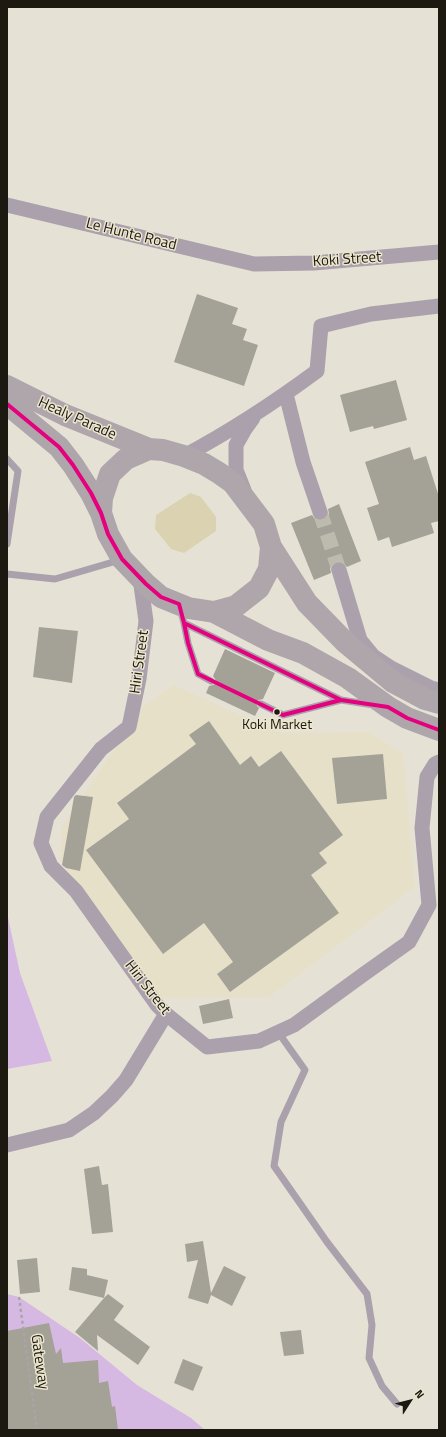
<!DOCTYPE html>
<style>
body{margin:0}
#map{position:relative;width:446px;height:1437px;overflow:hidden;background:#e5e2d5;font-family:"Titillium Web",sans-serif}
canvas{display:block}
.frame{position:absolute;inset:0;border:8px solid #1b1910;pointer-events:none}
.north{position:absolute;left:390px;top:1381px;width:40px;height:40px;-webkit-text-stroke:3px #ece6ce;paint-order:stroke;rotate:54deg;font-size:11px;font-weight:700;line-height:16px;text-align:center;color:#1b1910}
.north::after{content:'';display:block;margin:auto;width:14px;height:18px;background:#1b1910;clip-path:polygon(50% 0,100% 100%,50% 72%,0 100%)}
</style>
<div id="map">
<canvas width="446" height="1437"></canvas>
<div class="frame"></div>
<div class="north">N</div>
</div>
<script>
const g = document.querySelector('canvas').getContext('2d');
g.lineJoin = 'round';
function fillPath(path, color) { g.fillStyle = color; g.fill(path, 'evenodd'); }
function trace(path, color, width, dash) { g.strokeStyle = color; g.lineWidth = width; g.lineCap = dash ? 'butt' : 'round'; g.setLineDash(dash || []); g.stroke(path); }
function write(font, color, halo, rows, align = 'center') {
  g.font = font + ' "Titillium Web",sans-serif'; g.lineWidth = 3; g.setLineDash([]); g.textBaseline = 'middle'; g.strokeStyle = halo; g.fillStyle = color; for (const [text, x, y, turn = 0] of rows) {
    g.save(); g.translate(x, y); g.rotate((+turn || 0) * Math.PI / 180); g.textAlign = isNaN(turn) ? turn : align; if (halo) g.strokeText(text, 0, 0); g.fillText(text, 0, 0); g.restore();
  }
}
const built = new Path2D(`
 M173 685 281 733 367 732 403 753 415 887 269 997 158 998 60 860 62 827 142 708Z`);
const green = new Path2D(`
 M190 493 201 497 216 517V531L184 553 171 549 155 529 156 515Z`);
const water = new Path2D(`
 M7 913 20 973 52 1061 7 1069Z
 M7 1294 19 1297 80 1338 137 1385 191 1418 205 1430H7Z`);
const building = new Path2D(`
 M197 294 238 308 232 324 247 329 243 340 258 345 244 386 174 362Z
 M396 380 407 420 374 429 373 426 350 432 340 395Z
 M410 447 414 460 426 456 439 497V521L431 523 434 533 392 547 389 537 378 541 367 508 379 504 365 462Z
 M339 504 361 561 347 567 341 561 336 562 333 564 330 568 331 573 314 580 291 523 312 515 314 518 318 521 323 520 327 518 329 514 328 509Z
 M39 627 78 631 72 683 33 677Z
 M225 649 275 673 263 699 259 700 256 702 257 706 259 708 255 716 206 693 209 686 213 685 216 683 215 679 213 676Z
 M209 721 240 765 251 756 259 767 281 751 343 835 319 853 327 863 311 875 339 913 230 992 217 974 233 962 204 923 163 954 86 850 129 819 117 803 196 744 189 735Z
 M383 754 387 799 337 804 332 758Z
 M76 795 93 797 80 871 66 868 62 865 74 797Z
 M229 999 233 1018 203 1024 199 1006Z
 M99 1166 102 1185 108 1184 113 1232 92 1234 84 1169Z
 M203 1241 211 1293 224 1266 246 1277 232 1306 211 1295 208 1304 188 1298 198 1260 187 1262 185 1244Z
 M37 1258 40 1292 20 1294 17 1260Z
 M72 1267 87 1269V1275L108 1280 104 1298 108 1294 124 1306 114 1320 150 1347 138 1365 97 1335 98 1351 75 1332 104 1298 69 1290Z
 M49 1323 56 1354 61 1348 63 1363 98 1360 99 1383 108 1381 112 1407 115 1406 118 1430H7V1331Z
 M301 1330 304 1354 284 1356 280 1332Z
 M183 1359 203 1367 193 1391 174 1383Z`);
const streetTunnel = new Path2D(`
 M320 512 339 570`);
const path = new Path2D(`
 M19 1297 37 1430`);
const lane = new Path2D(`
 M7 459 18 471 7 544
 M7 574 55 579 120 560
 M180 608 184 623 341 700 374 705
 M184 623 188 643 198 674 211 681
 M261 704 283 715 341 700
 M278 1032 305 1070 281 1122 274 1166 327 1242 367 1294 372 1325 369 1358 382 1386 397 1404`);
const street = new Path2D(`
 M7 205 254 264 314 263 439 252
 M286 394 303 462 320 512
 M184 456C231 431 275 402 317 371L321 326 371 314 439 306
 M244 490 236 470V445L245 429 253 418
 M339 570 360 640 373 656 391 668 431 688 439 690
 M140 578 146 621 139 679 129 727 101 749 47 817 41 843 51 866 76 891 157 1005 166 1014 207 1047 259 1041 294 1025 364 974 409 942 429 905 422 828 427 777 435 764 439 762
 M7 1145 69 1130 94 1113 112 1096 126 1080 166 1014`);
const highway = new Path2D(`
 M7 386 65 415 149 449
 M7 404 59 447 73 465 91 493 101 513
 M149 449 163 450 184 456 204 464 219 473 233 483 264 524 271 547 269 569 259 588 236 606 214 612 188 608 161 597 146 584 122 559 108 534 101 513 102 498 110 474 126 459Z
 M271 547 307 603 345 642 393 682 425 699 439 703
 M214 612 268 640 303 653 348 678 388 707 407 718 439 730`);
const bus1 = new Path2D(`
 M7 404 59 447 73 465 91 493 101 513 108 534 122 559 146 584 161 597 179 604 184 623 341 700 388 707 407 718 439 730
 M184 623 188 643 198 674 283 715 341 700`);
const markers = [
 [277,712,3.5,"#1b1910"]
];
const busNames = [
 ["Koki Market",277,726]
];
const streetNames = [
 ["Le Hunte Road",131,235,14],
 ["Koki Street",347,260,-4],
 ["Healy Parade",77,419,24],
 ["Hiri Street",140,662,-82],
 ["Hiri Street",147,988,52],
 ["Gateway",39,1362,82]
];
fillPath(built, '#e6e0c9');
fillPath(green, '#dbd2b1');
fillPath(water, '#d5b9e2');
fillPath(building, '#a4a197');
trace(streetTunnel, '#bdbaae', 15, [15, 8]);
trace(path, '#aaa5a9', 2.5, [3, 3]);
trace(lane, '#aaa1ad', 7);
trace(street, '#aaa1ad', 15);
trace(highway, '#afa6ac', 22);
trace(bus1, '#e5007d', 4);
for (const [x, y, r, color] of markers) { const dot = new Path2D(); dot.arc(x, y, r, 0, 2 * Math.PI); g.fillStyle = color; g.fill(dot); trace(dot, '#ece6ce', 1.5); }
write('14px', '#1b1910', '#ece6ce', busNames);
write('15px', '#1b1910', '#ece6ce', streetNames);
</script>
